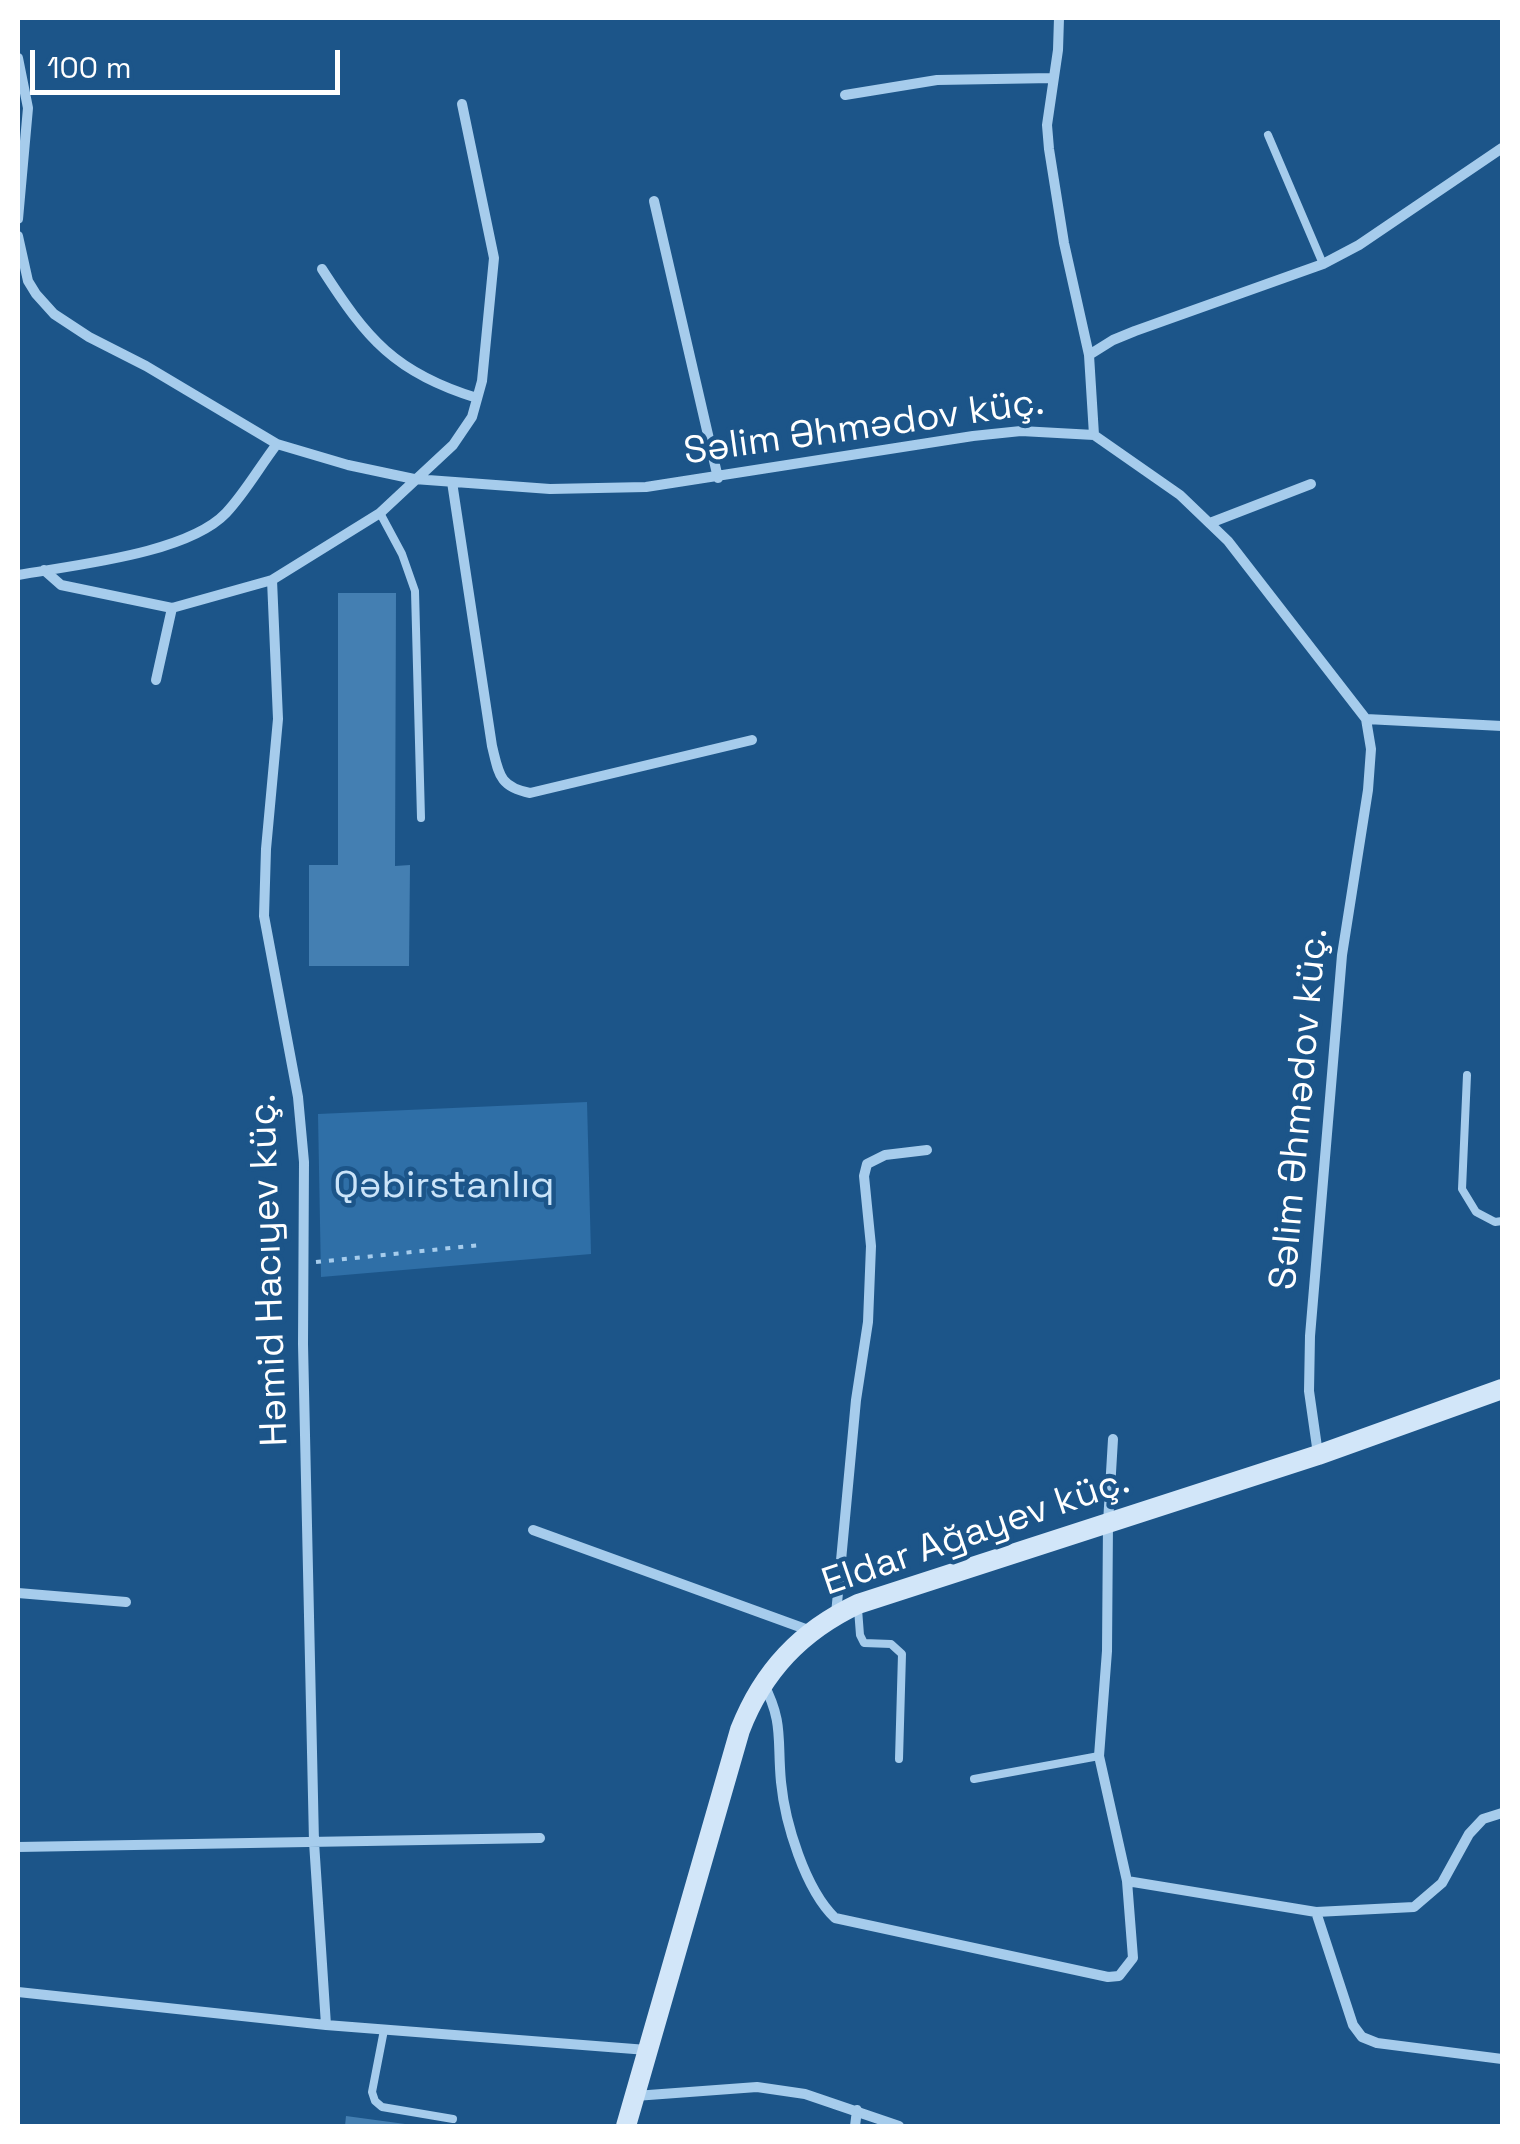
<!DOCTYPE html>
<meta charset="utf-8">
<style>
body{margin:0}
#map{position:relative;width:1520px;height:2144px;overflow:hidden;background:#1c5589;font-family:"Space Grotesk",sans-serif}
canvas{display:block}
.frame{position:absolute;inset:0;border:20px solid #fff;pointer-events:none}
.scale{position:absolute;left:30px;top:50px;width:310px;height:45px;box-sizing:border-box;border:5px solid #fff;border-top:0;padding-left:12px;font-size:30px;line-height:35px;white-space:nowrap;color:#fff;-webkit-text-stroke:8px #1c5589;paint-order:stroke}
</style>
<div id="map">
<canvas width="1520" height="2144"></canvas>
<div class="frame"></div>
<div class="scale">100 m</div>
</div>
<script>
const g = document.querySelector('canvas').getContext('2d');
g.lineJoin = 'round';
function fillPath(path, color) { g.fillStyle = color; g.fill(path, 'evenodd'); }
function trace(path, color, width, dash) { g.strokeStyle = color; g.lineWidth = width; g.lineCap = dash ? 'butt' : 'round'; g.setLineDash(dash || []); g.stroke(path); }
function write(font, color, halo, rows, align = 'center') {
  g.font = font + ' "Space Grotesk",sans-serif'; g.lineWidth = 9; g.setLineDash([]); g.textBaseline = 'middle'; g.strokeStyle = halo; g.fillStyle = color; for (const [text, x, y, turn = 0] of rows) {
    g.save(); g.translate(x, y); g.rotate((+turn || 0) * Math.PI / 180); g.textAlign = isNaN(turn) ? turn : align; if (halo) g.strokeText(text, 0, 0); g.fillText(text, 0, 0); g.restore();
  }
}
const green = new Path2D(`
 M587 1102 591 1254 321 1277 318 1114Z`);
const building = new Path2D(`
 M338 593H396L395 866 410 865 409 966H309V865H338Z
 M346 2116 405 2124V2126H345Z`);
const path = new Path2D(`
 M316 1262 480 1245`);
const service = new Path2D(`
 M1268 135 1323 264
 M380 513 402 554 415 591 421 818
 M1467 1075 1462 1189 1476 1212 1495 1222 1502 1221
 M858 1609 860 1635 864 1643 891 1644 902 1654 899 1759
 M974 1779 1099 1756
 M384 2030 372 2092 375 2101 382 2107 453 2119`);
const minor = new Path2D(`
 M1059 18 1058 50 1047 125 1049 149 1064 243 1089 355
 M18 58 28 108 18 219
 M845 95 937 80 1053 78
 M654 201 718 478
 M18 236 28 281 36 294 54 314 89 337 146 366 277 444 348 465 414 479 550 489 646 487 973 436 1021 431 1094 435 1180 495 1228 541 1366 719 1371 749 1368 790 1342 955 1310 1336 1309 1391 1318 1454
 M322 269C367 339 395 373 477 398
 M1094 435 1089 355 1113 340 1135 331 1323 264 1359 245 1502 148
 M452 482 492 746C499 774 499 787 530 793L752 740
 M1210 523 1311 484
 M44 570 61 585 172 608 272 580 380 513 453 445 472 417 482 381 494 258 462 104
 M18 575C73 565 187 554 226 513 245 493 260 466 277 444
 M272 580 278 719 266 849 264 916 298 1097 304 1162 303 1344 314 1842 326 2025
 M156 680 172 608
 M1366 719 1502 726
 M533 1530 811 1631
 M18 1593 126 1602
 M836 1614 856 1400 868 1322 871 1246 864 1176 867 1164 885 1155 927 1150
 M763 1683C784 1722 777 1740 781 1782 785 1823 805 1889 835 1918L1108 1977 1119 1976 1133 1958 1127 1881 1099 1756 1107 1651 1108 1523 1113 1439
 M18 1847 540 1838
 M1127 1881 1316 1912 1414 1907 1442 1883 1469 1834 1483 1819 1502 1813
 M1316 1912 1353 2025 1362 2037 1377 2043 1502 2059
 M18 1992 326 2025 647 2050
 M635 2096 757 2087 805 2094 899 2126
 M855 2126 857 2110`);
const secondary = new Path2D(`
 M626 2126 740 1730C763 1671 801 1631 858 1604L1318 1455 1502 1389`);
const streetNames = [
 ["Səlim Əhmədov küç.",864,428,-8],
 ["Səlim Əhmədov küç.",1300,1109,-85],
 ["Həmid Hacıyev küç.",270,1270,-92],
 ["Eldar Ağayev küç.",976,1533,-19]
];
const parkNames = [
 ["Qəbirstanlıq",444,1187]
];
fillPath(green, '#2f6fa7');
fillPath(building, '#447fb2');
trace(path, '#a6ccec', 4, [5, 8]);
trace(service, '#a6ccec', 8);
trace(minor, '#a6ccec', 10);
trace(secondary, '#d2e6f9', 20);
write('38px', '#fff', '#1c5589', streetNames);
write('38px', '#cbe4f9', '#1c5589', parkNames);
</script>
